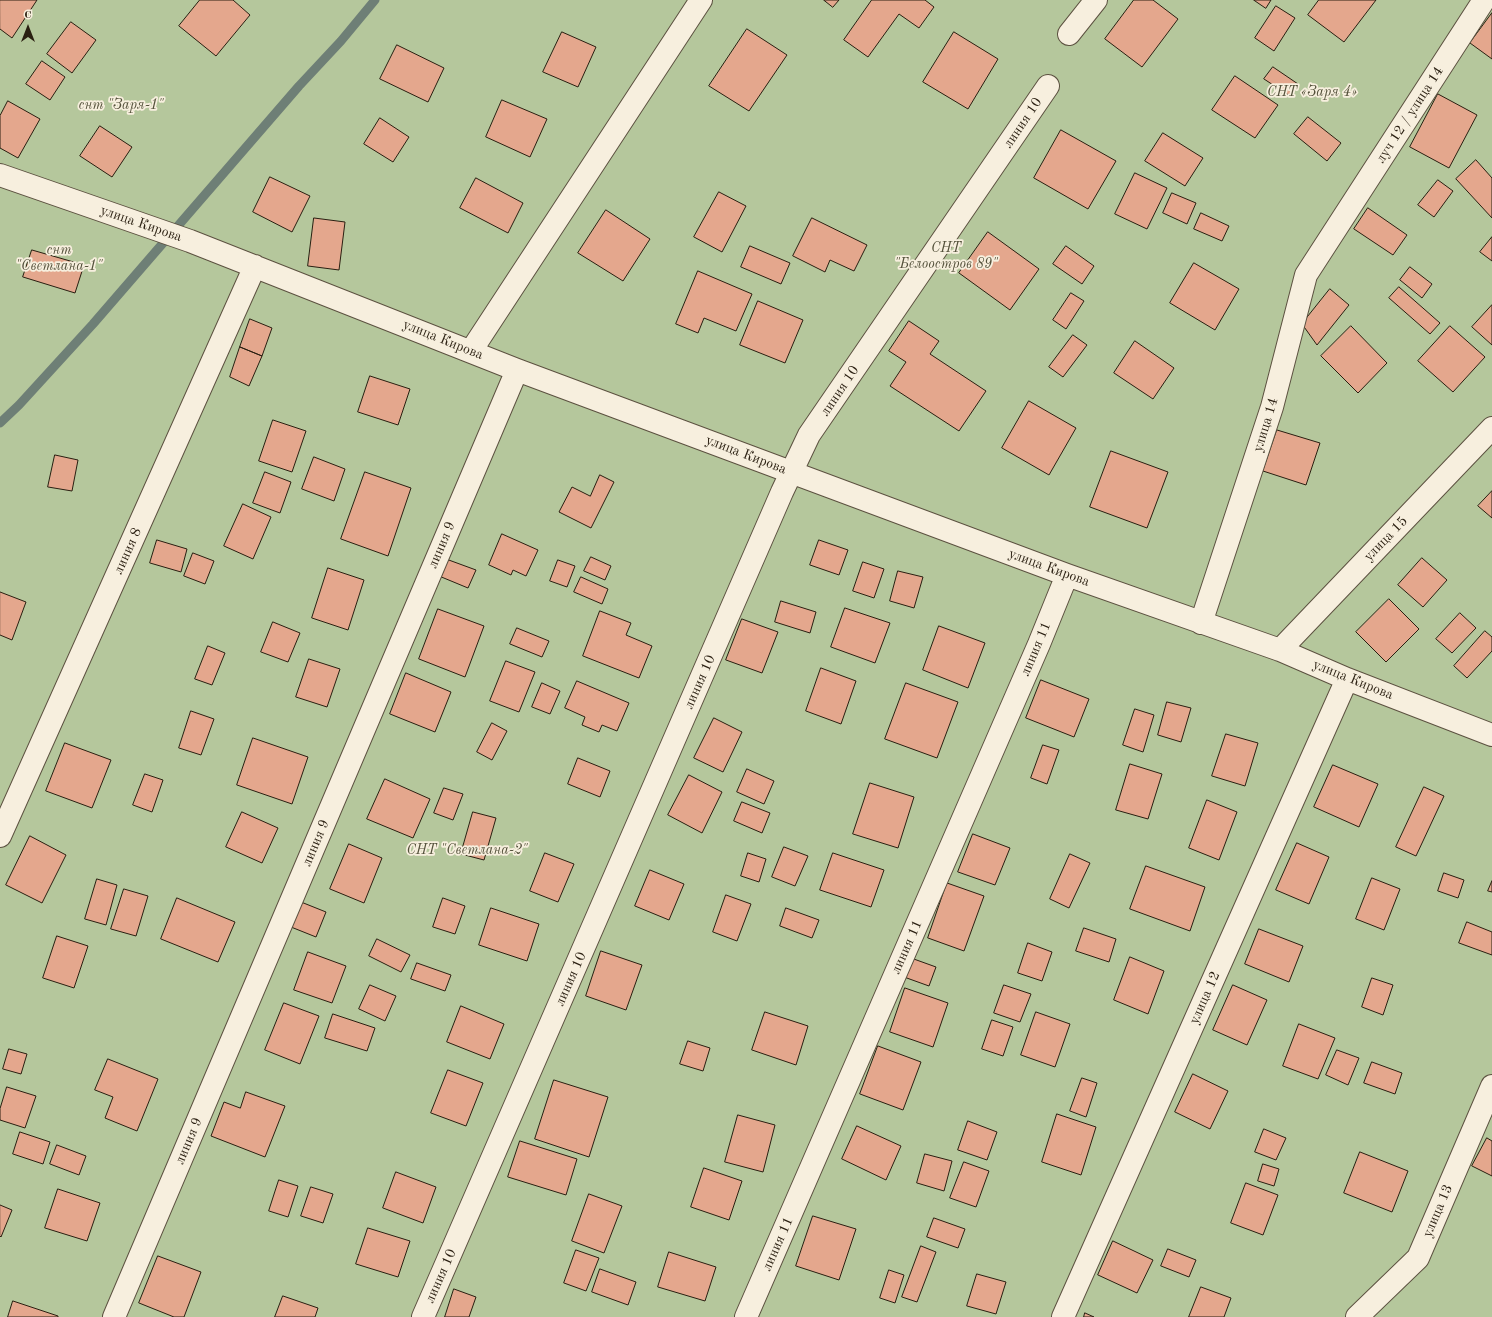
<!DOCTYPE html>
<meta charset="utf-8">
<style>
body{margin:0}
#map{position:relative;width:1492px;height:1317px;overflow:hidden;background:#f2e7cd;font-family:"Old Standard TT",serif}
canvas{display:block}
.north{position:absolute;left:8px;top:8px;width:40px;height:40px;-webkit-text-stroke:3px #f7efde;paint-order:stroke;rotate:0deg;font-size:11px;font-weight:700;line-height:16px;text-align:center;color:#2a1f11}
.north::after{content:'';display:block;margin:auto;width:14px;height:18px;background:#2a1f11;clip-path:polygon(50% 0,100% 100%,50% 72%,0 100%)}
</style>
<div id="map">
<canvas width="1492" height="1317"></canvas>
<div class="north">С</div>
</div>
<script>
const g = document.querySelector('canvas').getContext('2d');
g.lineJoin = 'round';
function fillPath(path, color) { g.fillStyle = color; g.fill(path, 'evenodd'); }
function trace(path, color, width, dash) { g.strokeStyle = color; g.lineWidth = width; g.lineCap = dash ? 'butt' : 'round'; g.setLineDash(dash || []); g.stroke(path); }
function write(font, color, halo, rows, align = 'center') {
  g.font = font + ' "Old Standard TT",serif'; g.lineWidth = 3.5; g.setLineDash([]); g.textBaseline = 'middle'; g.strokeStyle = halo; g.fillStyle = color; for (const [text, x, y, turn = 0] of rows) {
    g.save(); g.translate(x, y); g.rotate((+turn || 0) * Math.PI / 180); g.textAlign = isNaN(turn) ? turn : align; if (halo) g.strokeText(text, 0, 0); g.fillText(text, 0, 0); g.restore();
  }
}
const green = new Path2D(`
 M0 0H1492V1317H0Z`);
const stream = new Path2D(`
 M0 423 19 405 93 324 299 86 341 41 375 0`);
const building = new Path2D(`
 M0 0H37L12 38 0 29Z
 M200 0H233L250 15 216 56 179 26Z
 M824 0H839L833 7Z
 M872 0H925L934 7 919 28 899 14 868 57 844 40Z
 M1134 0H1153L1178 19 1142 67 1105 39Z
 M1254 0H1271L1266 8Z
 M1319 0H1376L1344 42 1308 15Z
 M1276 6 1295 18 1274 51 1255 38Z
 M1492 13V59L1470 43Z
 M71 22 96 40 72 73 47 54Z
 M747 29 787 55 749 111 709 86Z
 M562 32 596 47 578 87 543 72Z
 M954 32 998 59 968 109 923 82Z
 M397 45 444 68 428 102 380 79Z
 M42 61 65 77 50 100 26 84Z
 M1273 67 1298 84 1290 96 1264 79Z
 M1235 76 1278 105 1255 138 1212 110Z
 M1438 94 1477 115 1449 168 1410 147Z
 M502 100 547 119 530 157 486 137Z
 M8 101 40 119 18 158 0 148V116Z
 M1308 117 1341 143 1327 161 1294 134Z
 M380 118 409 137 393 162 364 144Z
 M100 126 132 147 112 177 80 156Z
 M1061 130 1116 161 1088 209 1034 178Z
 M1163 133 1203 158 1185 186 1145 161Z
 M1476 160 1492 178V218L1456 179Z
 M1135 173 1167 188 1147 229 1115 214Z
 M270 177 310 196 292 232 253 212Z
 M476 178 523 203 508 233 460 208Z
 M1438 180 1453 191 1434 217 1418 205Z
 M719 192 746 206 722 252 694 237Z
 M1172 193 1196 203 1187 224 1163 213Z
 M1368 208 1407 235 1393 255 1354 229Z
 M606 210 650 239 623 281 578 253Z
 M1201 213 1229 226 1222 241 1194 229Z
 M314 218 345 222 339 270 308 266Z
 M812 218 867 245 854 271 830 260 825 272 793 256Z
 M988 232 1039 269 1010 310 959 273Z
 M1492 237V261L1480 252Z
 M750 246 790 263 781 284 741 267Z
 M1066 246 1094 266 1082 284 1053 264Z
 M32 250 84 265 75 293 23 277Z
 M1194 263 1239 289 1215 330 1170 303Z
 M1410 267 1432 284 1422 298 1400 280Z
 M698 271 752 294 736 331 704 318 698 333 676 324Z
 M1399 287 1440 323 1430 334 1389 298Z
 M1330 289 1349 305 1317 345 1302 324Z
 M1071 293 1084 301 1066 329 1053 320Z
 M758 301 803 320 785 363 740 345Z
 M1492 305V345L1472 327Z
 M250 319 272 328 262 356 240 347Z
 M909 321 939 341 930 354 986 391 959 431 890 386 906 362 889 351Z
 M1351 326 1387 363 1358 393 1321 356Z
 M1450 326 1485 357 1453 392 1418 361Z
 M1073 335 1087 345 1063 377 1049 367Z
 M1135 341 1174 368 1153 399 1114 373Z
 M240 347 262 356 249 386 230 377Z
 M370 376 410 389 398 425 358 412Z
 M1029 401 1076 428 1049 475 1002 448Z
 M273 420 306 431 292 472 259 461Z
 M1277 430 1320 443 1306 485 1263 471Z
 M1111 451 1168 472 1147 528 1090 507Z
 M55 455 78 460 72 491 48 487Z
 M314 457 345 469 334 501 302 489Z
 M265 472 291 482 280 513 253 503Z
 M365 472 411 488 388 556 341 539Z
 M600 475 614 482 591 528 559 512 572 487 590 496Z
 M1492 491V518L1478 506Z
 M243 504 271 517 253 559 224 546Z
 M502 534 538 550 526 576 513 570 511 575 489 565Z
 M157 540 187 549 181 572 150 563Z
 M819 540 848 550 839 575 810 565Z
 M193 553 214 561 205 584 184 576Z
 M591 557 611 566 605 580 584 571Z
 M1422 558 1447 580 1423 607 1398 585Z
 M446 559 476 570 468 588 439 576Z
 M558 560 575 566 567 587 550 581Z
 M863 562 884 569 874 598 853 591Z
 M328 568 364 580 348 630 312 618Z
 M898 571 923 577 914 608 890 601Z
 M581 577 608 589 602 604 574 592Z
 M0 592 26 602 12 640 0 635Z
 M1389 599 1419 629 1386 662 1356 632Z
 M781 601 816 612 810 633 775 622Z
 M845 608 890 623 875 663 831 647Z
 M438 609 484 626 465 677 419 659Z
 M600 611 631 623 626 635 652 646 639 678 583 656Z
 M1460 613 1476 628 1452 653 1436 639Z
 M742 619 778 632 762 673 726 660Z
 M273 622 300 633 288 662 261 652Z
 M939 626 985 643 968 688 923 670Z
 M517 628 549 641 542 657 510 644Z
 M1485 631 1492 637V651L1467 678 1454 666Z
 M208 646 225 653 212 685 195 679Z
 M309 659 340 669 327 707 296 697Z
 M506 661 535 672 519 712 490 701Z
 M821 668 856 681 841 724 806 711Z
 M406 673 451 692 435 732 390 714Z
 M1041 680 1089 699 1074 737 1026 718Z
 M577 681 629 703 617 731 602 725 599 732 582 725 585 717 565 708Z
 M542 683 560 691 550 714 532 707Z
 M906 683 958 702 937 758 885 739Z
 M1167 702 1191 708 1181 742 1158 735Z
 M1135 709 1154 715 1143 752 1123 745Z
 M191 711 214 719 201 755 179 748Z
 M714 718 742 732 723 772 694 758Z
 M492 723 507 731 492 760 477 752Z
 M1226 734 1258 743 1245 786 1212 776Z
 M253 738 308 757 292 804 237 785Z
 M65 743 111 760 92 808 46 791Z
 M1043 745 1059 750 1047 784 1031 778Z
 M578 758 610 771 600 797 568 784Z
 M1130 764 1162 774 1148 819 1116 810Z
 M1333 765 1378 784 1359 827 1314 807Z
 M747 769 774 781 764 804 737 792Z
 M145 774 163 780 152 812 133 805Z
 M689 775 722 792 702 833 668 815Z
 M385 779 430 799 413 838 367 819Z
 M870 783 914 797 898 848 853 834Z
 M1424 787 1444 796 1416 856 1396 847Z
 M444 788 463 794 453 820 434 813Z
 M1207 800 1237 812 1219 860 1189 848Z
 M742 802 770 813 762 833 734 821Z
 M242 812 278 828 262 863 226 847Z
 M473 812 496 818 484 860 461 854Z
 M973 834 1010 848 995 885 958 872Z
 M30 836 66 855 42 903 6 885Z
 M1297 843 1329 857 1309 904 1276 890Z
 M349 844 382 858 364 903 330 889Z
 M784 847 808 856 795 886 772 877Z
 M545 853 574 864 558 902 530 891Z
 M748 853 766 859 759 882 741 876Z
 M833 853 884 870 871 907 820 890Z
 M1070 854 1090 863 1069 908 1050 899Z
 M1146 866 1205 887 1190 931 1130 909Z
 M650 870 684 884 669 920 635 906Z
 M1444 873 1464 880 1458 898 1438 891Z
 M1372 878 1400 889 1384 930 1356 919Z
 M97 879 117 885 106 925 85 919Z
 M1492 881V892L1488 891Z
 M947 883 984 896 964 951 928 938Z
 M124 889 148 896 136 936 111 929Z
 M726 895 751 904 737 941 713 932Z
 M177 898 235 922 218 962 161 939Z
 M443 898 465 906 455 934 433 927Z
 M301 902 326 912 316 937 291 927Z
 M491 908 539 924 527 961 479 945Z
 M786 908 819 920 812 938 780 926Z
 M1467 922 1492 932V955L1459 943Z
 M1084 928 1116 939 1109 962 1076 951Z
 M1259 929 1303 946 1289 982 1245 964Z
 M57 936 88 946 74 988 43 978Z
 M377 939 410 955 401 972 369 956Z
 M1028 943 1052 952 1042 981 1018 973Z
 M601 951 642 965 626 1010 586 996Z
 M308 952 346 966 332 1003 294 990Z
 M1130 957 1164 971 1148 1014 1114 1000Z
 M911 958 936 967 929 986 904 977Z
 M417 963 451 975 445 991 411 979Z
 M1372 978 1393 985 1383 1015 1362 1007Z
 M370 985 396 996 385 1021 359 1009Z
 M1004 985 1031 994 1020 1022 994 1013Z
 M1233 985 1267 1000 1247 1045 1213 1030Z
 M905 988 948 1003 933 1047 890 1032Z
 M284 1003 319 1016 300 1064 265 1050Z
 M461 1006 504 1024 490 1059 447 1042Z
 M765 1012 808 1026 796 1065 752 1050Z
 M1036 1012 1070 1024 1055 1067 1021 1055Z
 M333 1014 375 1028 367 1051 325 1038Z
 M992 1020 1013 1027 1003 1056 982 1049Z
 M1299 1024 1335 1038 1318 1079 1283 1066Z
 M688 1041 710 1048 703 1071 680 1064Z
 M878 1046 921 1062 903 1110 860 1094Z
 M9 1049 27 1054 21 1074 3 1069Z
 M1337 1050 1359 1058 1348 1085 1326 1075Z
 M108 1059 158 1079 137 1131 105 1118 113 1097 95 1090Z
 M1372 1062 1402 1073 1395 1094 1364 1083Z
 M448 1070 483 1083 466 1126 431 1113Z
 M1193 1074 1228 1091 1210 1129 1175 1112Z
 M1082 1078 1097 1083 1086 1117 1070 1111Z
 M554 1080 608 1097 589 1157 535 1139Z
 M7 1087 36 1096 25 1128 0 1120V1109Z
 M246 1092 285 1106 265 1157 211 1136 224 1102 240 1108Z
 M1057 1114 1096 1127 1081 1175 1042 1162Z
 M738 1115 775 1125 763 1172 725 1162Z
 M968 1121 997 1132 987 1160 958 1150Z
 M857 1126 901 1146 886 1180 842 1159Z
 M1264 1129 1286 1138 1276 1160 1255 1152Z
 M20 1132 50 1142 43 1164 13 1154Z
 M1487 1138 1492 1141V1176L1472 1166Z
 M520 1141 577 1159 566 1195 508 1177Z
 M57 1145 86 1156 79 1175 50 1164Z
 M1360 1152 1408 1171 1392 1212 1344 1193Z
 M925 1154 952 1161 944 1191 917 1183Z
 M964 1162 989 1171 976 1207 950 1198Z
 M1263 1164 1279 1169 1274 1186 1258 1181Z
 M704 1168 742 1181 729 1220 691 1207Z
 M396 1172 436 1187 423 1223 383 1208Z
 M279 1180 298 1186 288 1217 269 1211Z
 M1246 1183 1278 1195 1263 1235 1231 1223Z
 M311 1187 333 1194 323 1223 301 1216Z
 M58 1189 100 1203 87 1241 45 1228Z
 M589 1194 622 1206 604 1253 572 1241Z
 M0 1205 12 1210 1 1237 0 1236Z
 M813 1216 856 1229 839 1280 796 1266Z
 M934 1218 965 1229 958 1248 927 1237Z
 M368 1228 410 1241 398 1277 356 1264Z
 M1113 1241 1153 1260 1137 1293 1098 1275Z
 M921 1246 936 1252 917 1302 902 1297Z
 M1168 1249 1196 1260 1189 1277 1161 1266Z
 M576 1250 599 1258 586 1291 564 1283Z
 M669 1252 716 1267 705 1301 658 1287Z
 M158 1256 201 1272 184 1317H174L139 1303Z
 M600 1269 636 1282 628 1305 592 1292Z
 M889 1270 904 1275 895 1303 880 1298Z
 M977 1274 1006 1282 996 1314 967 1306Z
 M1201 1287 1231 1298 1224 1317H1189Z
 M454 1289 476 1297 469 1317H445Z
 M283 1296 318 1308 315 1317H275Z
 M13 1301 58 1316V1317H8Z
 M1085 1313 1094 1317H1084Z`);
const minor = new Path2D(`
 M1069 34 1096 0
 M0 175 190 241 517 370 1067 575 1280 650 1347 679 1492 735
 M471 351 701 0
 M1201 623 1272 407 1306 275 1484 0
 M1280 650 1492 428
 M0 836 255 266
 M114 1317 517 370
 M423 1317 782 492 809 435 1048 86
 M746 1317 1039 644 1067 575
 M1063 1317 1347 679
 M1357 1317 1418 1258 1492 1086`);
const parkNames = [
 ["СНТ «Заря 4»",1312,92],
 ["снт \"Заря-1\"",121,105],
 ["СНТ",946,248],
 ["\"Белоостров 89\"",946,264],
 ["снт",59,250],
 ["\"Светлана-1\"",59,266],
 ["СНТ \"Светлана-2\"",467,850]
];
const streetNames = [
 ["луч 12 / улица 14",1410,115,-57],
 ["линия 10",1023,123,-56],
 ["улица Кирова",141,224,19],
 ["улица Кирова",443,340,22],
 ["линия 10",840,391,-56],
 ["улица 14",1266,425,-73],
 ["улица Кирова",746,455,21],
 ["улица 15",1386,539,-46],
 ["линия 9",442,545,-67],
 ["линия 8",128,551,-66],
 ["улица Кирова",1049,568,20],
 ["линия 11",1036,649,-67],
 ["улица Кирова",1353,680,22],
 ["линия 10",700,682,-66],
 ["линия 9",316,843,-67],
 ["линия 11",907,947,-66],
 ["линия 10",571,979,-66],
 ["улица 12",1205,998,-66],
 ["линия 9",189,1141,-67],
 ["улица 13",1438,1211,-67],
 ["линия 11",778,1244,-66],
 ["линия 10",441,1276,-66]
];
fillPath(green, '#b5c79c');
trace(stream, '#6e7f76', 9);
fillPath(building, '#e4a78d');
trace(building, '#2a1f11', 1);
trace(minor, '#5c5140', 24);
trace(minor, '#f7efde', 22);
write('italic 14px', '#54513b', '#f7efde', parkNames);
write('14px', '#2a1f11', '#f7efde', streetNames);
</script>
